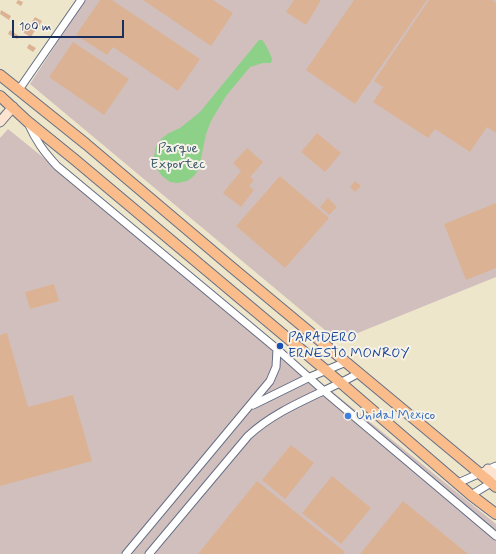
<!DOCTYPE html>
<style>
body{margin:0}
#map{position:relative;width:496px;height:554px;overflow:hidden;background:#eee6cb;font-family:Mynerve,sans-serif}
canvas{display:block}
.scale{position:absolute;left:12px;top:20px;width:112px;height:18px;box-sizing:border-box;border:2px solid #1b2f5e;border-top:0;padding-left:5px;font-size:12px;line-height:14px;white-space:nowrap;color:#1b2f5e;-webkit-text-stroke:3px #f7f3e8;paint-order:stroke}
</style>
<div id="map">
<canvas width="496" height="554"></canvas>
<div class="scale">100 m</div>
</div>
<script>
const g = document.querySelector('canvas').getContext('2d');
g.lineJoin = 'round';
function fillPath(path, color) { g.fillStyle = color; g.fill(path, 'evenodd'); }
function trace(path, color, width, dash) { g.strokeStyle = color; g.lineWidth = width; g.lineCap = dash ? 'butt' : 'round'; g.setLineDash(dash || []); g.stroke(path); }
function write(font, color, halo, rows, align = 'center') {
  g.font = font + ' Mynerve,sans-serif'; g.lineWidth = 4; g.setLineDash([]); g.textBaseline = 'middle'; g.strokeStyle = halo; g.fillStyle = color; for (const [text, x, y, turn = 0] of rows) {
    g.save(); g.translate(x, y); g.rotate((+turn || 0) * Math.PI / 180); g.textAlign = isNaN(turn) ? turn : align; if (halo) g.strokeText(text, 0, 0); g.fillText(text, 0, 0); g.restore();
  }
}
const industrial = new Path2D(`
 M85 0H496V277L338 341 30 84Z
 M8 129 496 524V554H0V138Z`);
const green = new Path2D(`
 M259 40H262C264 41 273 58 272 60 272 61 271 62 271 63H263L250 67 226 96 211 121 206 134 199 169 194 176 187 181 178 183 170 182 162 176 156 168 154 157 156 147 161 139 169 133 180 128 200 112Z`);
const building = new Path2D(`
 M18 0 23 2 21 6 16 3Z
 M100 0H112L200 59 178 91 113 47 107 55 76 35Z
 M143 0H213L233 13 211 46Z
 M294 0H321L306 25 286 12Z
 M354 0H427L355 104 306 70Z
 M429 0H492L496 3V133L487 127 470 152 435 129 428 138 373 102 383 87 374 81Z
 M1 10 11 16 9 20 0 14Z
 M35 17 42 21 39 26 32 22Z
 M27 24 36 29 31 37 22 32Z
 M10 30 19 36 17 39 8 34Z
 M73 42 129 79 104 115 49 77Z
 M29 44 36 48 33 52 27 48Z
 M317 133 341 153 325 172 301 152Z
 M247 148 263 162 250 177 254 180 249 186 254 190 241 207 223 193 241 171 233 163Z
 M280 176 329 218 285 268 236 226Z
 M355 181 361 186 355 192 350 187Z
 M328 198 337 207 329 215 320 207Z
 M496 203V268L466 280 444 224Z
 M54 284 59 301 30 309 25 292Z
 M7 333 28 407 73 395 92 461 0 486V335Z
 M291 445 314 463 285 499 262 480Z
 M332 476 371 508 341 544 302 513Z
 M257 481 345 552 343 554H198Z
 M403 501 468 554H360Z`);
const street = new Path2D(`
 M18 91 81 0
 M28 123C36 141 44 152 57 166L277 349 324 391 496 536
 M253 405 310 377 346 362
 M458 483 496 466
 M471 495 496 480
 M126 554 270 381 276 367 277 349
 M149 554 248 436C279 407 322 394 359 373`);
const secondary = new Path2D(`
 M0 122 13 107
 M488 469 496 475`);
const primary = new Path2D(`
 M0 75 86 144 235 270 496 487
 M0 96 27 121 74 159 341 383 471 495 496 514`);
const markers = [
 [280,346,4,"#1a4fb4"],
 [348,416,4,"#3f7fe0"]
];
const parkNames = [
 ["Parque",178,149],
 ["Exportec",178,165]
];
const transitNames = [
 ["PARADERO",288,338],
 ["ERNESTO MONROY",288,354]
];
const shopNames = [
 ["Unidal Mexico",356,416]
];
fillPath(industrial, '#d1bfbe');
fillPath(green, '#8dd189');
fillPath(building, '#dbb394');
trace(street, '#656f84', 9);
trace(secondary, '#656f84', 11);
trace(primary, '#656f84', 12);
trace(street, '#fff', 7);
trace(secondary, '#fde4d1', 9);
trace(primary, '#fabc8b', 10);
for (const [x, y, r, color] of markers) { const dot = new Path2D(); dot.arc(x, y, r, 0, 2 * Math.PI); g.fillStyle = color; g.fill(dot); trace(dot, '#f7f3e8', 1.5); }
write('14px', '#385869', '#f7f3e8', parkNames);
write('14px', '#164399', '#f7f3e8', transitNames, 'left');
write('14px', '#366cbe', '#f7f3e8', shopNames, 'left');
</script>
